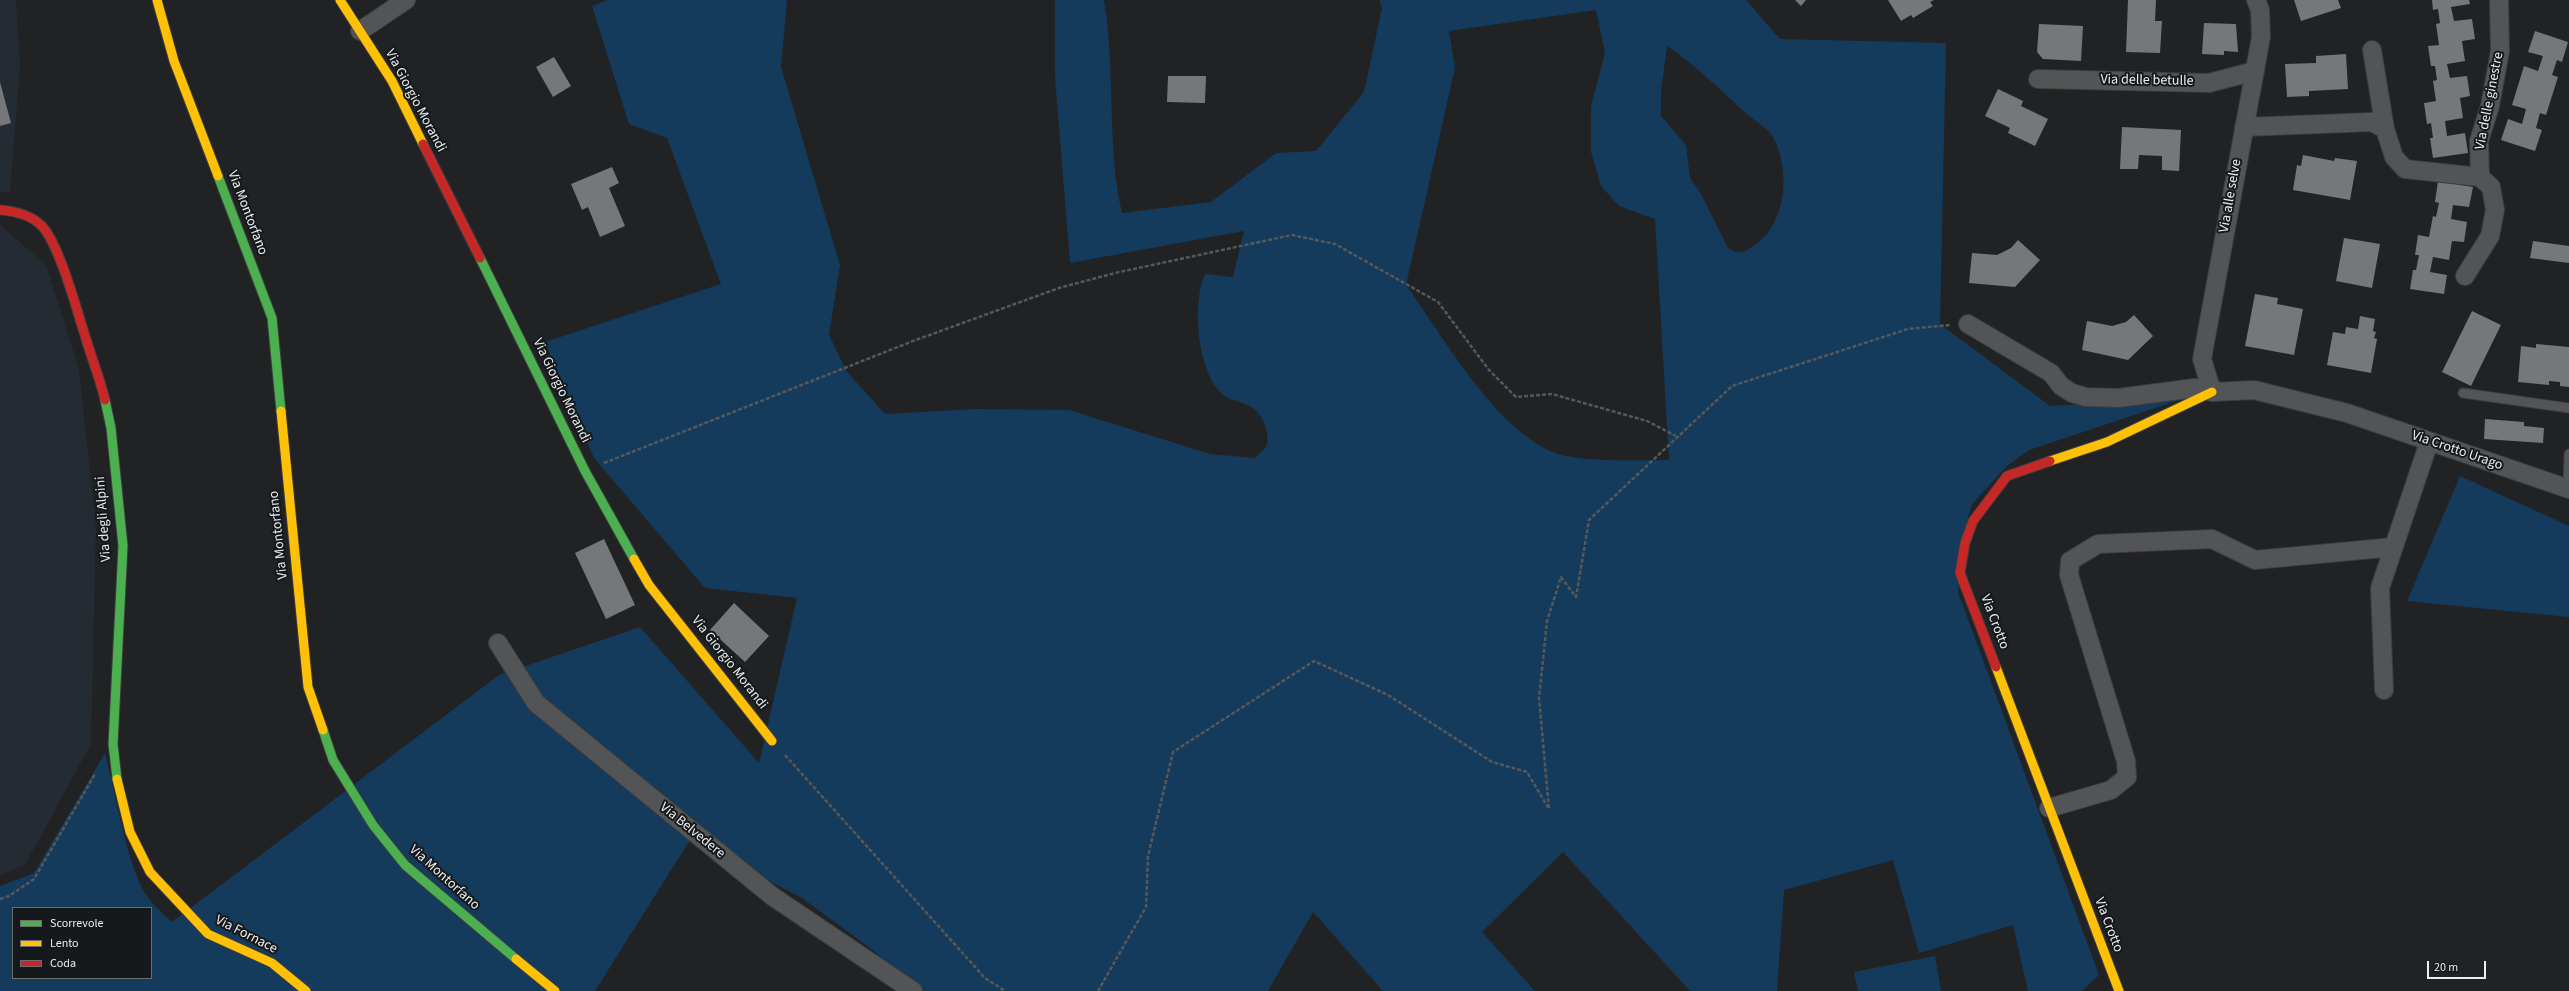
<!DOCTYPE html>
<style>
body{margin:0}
#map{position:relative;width:2569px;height:991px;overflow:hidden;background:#212224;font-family:"Source Sans 3",sans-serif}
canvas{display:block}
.legend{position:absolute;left:12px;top:907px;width:140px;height:72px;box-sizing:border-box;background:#16191b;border:1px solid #6b6e70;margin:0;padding:5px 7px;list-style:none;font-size:12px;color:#ebedef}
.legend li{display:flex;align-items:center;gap:8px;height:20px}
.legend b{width:20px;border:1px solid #6b6e70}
.scale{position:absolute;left:2427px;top:961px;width:59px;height:18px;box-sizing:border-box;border:2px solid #ebedef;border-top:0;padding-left:5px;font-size:12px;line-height:14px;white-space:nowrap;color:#ebedef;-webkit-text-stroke:3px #16191b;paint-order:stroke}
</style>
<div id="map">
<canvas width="2569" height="991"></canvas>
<ul class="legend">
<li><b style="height:5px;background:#4caf50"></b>Scorrevole</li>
<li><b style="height:5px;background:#ffc107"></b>Lento</li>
<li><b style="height:5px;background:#c62828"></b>Coda</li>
</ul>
<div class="scale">20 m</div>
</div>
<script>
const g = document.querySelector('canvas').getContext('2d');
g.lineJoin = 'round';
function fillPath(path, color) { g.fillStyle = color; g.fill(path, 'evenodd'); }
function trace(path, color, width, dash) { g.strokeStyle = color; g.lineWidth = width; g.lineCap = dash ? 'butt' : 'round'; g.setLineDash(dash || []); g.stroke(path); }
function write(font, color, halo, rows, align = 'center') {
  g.font = font + ' "Source Sans 3",sans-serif'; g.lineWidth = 4; g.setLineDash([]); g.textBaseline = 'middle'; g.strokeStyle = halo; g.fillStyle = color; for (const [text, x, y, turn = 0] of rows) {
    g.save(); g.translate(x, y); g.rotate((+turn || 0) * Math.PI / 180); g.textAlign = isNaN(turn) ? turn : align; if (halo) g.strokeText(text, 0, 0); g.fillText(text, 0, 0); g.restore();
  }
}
const built = new Path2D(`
 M0 0H16L20 65 10 193 0 192Z
 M0 225 46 265 79 369 96 528 91 744 25 865 0 875Z`);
const green = new Path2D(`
 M607 0H787L781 67 840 265 829 335 847 372 885 414 974 409 1069 410 1210 454 1255 458 1267 446C1270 430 1262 410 1245 404 1235 400 1227 400 1219 391 1197 367 1192 302 1205 274L1233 277 1244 231 1070 263 1055 77V0H1104C1116 70 1106 142 1122 213L1211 202 1276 153 1316 151 1364 92 1382 8 1379 0H1746L1780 39 1946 43 1940 324 2050 406 2185 398 2029 450 2007 466 1972 504 1966 525 1958 592 2099 975 2082 991H2028L2013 925 1919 953 1893 860 1784 890 1777 991H1690L1563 852 1482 932 1535 991H1383L1313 912 1268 991H913L874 951 802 898 690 840 595 991H0V886L34 873 105 753C116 795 124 852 143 890 150 902 162 913 172 922L499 675 640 627 759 763 797 598 705 588 594 458 545 342 721 284 667 138 629 124 592 6ZM1596 10 1605 53 1591 106V152L1601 186 1619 206 1655 219 1669 460C1635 460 1599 462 1566 456 1501 442 1443 335 1406 285L1455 68 1449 31ZM1667 46C1695 64 1722 92 1748 115 1755 121 1768 128 1773 137 1791 170 1787 226 1752 247 1743 253 1738 255 1728 248L1700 192 1690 178 1686 145 1661 116V92ZM13 908H151V978H13Z
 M2460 476 2569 526V617L2407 601Z
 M1935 956 1941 991H1858L1854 972Z`);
const building = new Path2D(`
 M1795 0H1806L1801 6Z
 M1888 0H1934L1930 2 1933 6 1913 18 1911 15 1901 21Z
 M2128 0H2156L2155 21H2162L2160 53 2126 52Z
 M2294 0H2338L2341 8 2301 21Z
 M2432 0H2469L2470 4 2451 7 2454 21 2472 19 2475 39 2462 41 2465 61 2447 64 2450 78 2467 76 2470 96 2460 98 2463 118 2445 121 2447 136 2465 133 2468 153 2433 158 2430 138H2433L2431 123 2427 124 2424 103 2436 101 2433 81 2437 80 2435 66H2431L2428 46 2439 45 2436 24 2440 23 2438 9 2433 10Z
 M2204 23 2236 24 2238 52 2224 51V55L2202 54Z
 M2039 24 2083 26 2081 61 2043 59 2037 52Z
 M2535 31 2568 42 2562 62 2557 60 2552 75 2558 77 2546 115 2540 113 2536 128 2542 130 2535 151 2501 140 2508 119 2522 124 2526 109 2512 105 2524 66 2538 71 2543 56 2528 52Z
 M2346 54 2348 89 2309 91V96L2287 97 2285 64 2316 63V56Z
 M554 57 571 86 553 97 536 67Z
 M1168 76H1206L1205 103 1167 102Z
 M0 82 11 123 0 126Z
 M1998 89 2023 101 2021 106 2048 119 2035 146 2008 133 2010 128 1985 116Z
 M2122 127 2181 130 2179 171 2162 170V156L2139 155 2138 169H2120Z
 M2303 155 2334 161 2335 158 2357 161 2350 200 2293 190 2297 165 2301 166Z
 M612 167 619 183 609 188 625 226 600 237 588 207 582 210 571 184Z
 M2438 181 2473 187 2469 207 2453 205 2451 219 2467 222 2464 242 2452 241 2449 260 2433 257 2430 272 2447 275 2444 294 2410 289 2413 270H2416L2419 255H2415L2418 235 2429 237 2433 216 2436 217 2439 203 2435 202Z
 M2344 238 2380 244 2372 288 2336 281Z
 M2018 240 2040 260 2015 287 1969 283 1972 253 1997 255 2011 248Z
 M2533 241 2569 246V263L2530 258Z
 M2255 294 2278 298 2277 304 2303 309 2294 355 2245 346Z
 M2472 311 2501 325 2471 386 2442 372Z
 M2134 315 2153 336 2128 360 2082 350 2087 321 2112 326 2126 322Z
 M2360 316 2375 319 2373 331 2376 332 2374 338 2377 339 2371 373 2327 365 2333 332 2345 334 2346 327 2358 329Z
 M2536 344 2569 347V387L2560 386V382L2549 381V385L2518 382 2521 346 2536 348Z
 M2485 419 2524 422V426L2544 428 2543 443 2484 439Z
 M604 539 635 605 606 619 575 553Z
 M734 603 769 636 745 662 710 630Z`);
const path = new Path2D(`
 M604 463 913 341 1059 288 1115 273 1292 235 1335 244 1438 302 1489 370 1516 397 1552 394 1647 421 1676 436
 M785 755 985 978 1005 991
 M0 899 9 896 34 879 95 774
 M1098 991 1146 907 1148 856 1173 752 1314 661 1388 695 1492 762 1527 772 1549 809 1539 698 1547 621 1561 577 1576 597 1589 520 1732 386 1908 329 1950 325`);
const lane = new Path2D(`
 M2463 393 2569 408
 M2568 489 2569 454`);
const street = new Path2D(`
 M360 31 406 0
 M2372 50 2385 129
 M2038 79 2209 83 2255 71
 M2244 127 2372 122 2385 129 2394 157 2405 169 2480 177 2491 187 2495 210 2490 236 2465 276
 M2480 177 2479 141 2490 106 2500 51 2499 0
 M1968 324 2051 373 2061 386 2072 393 2086 397 2118 398 2195 388 2212 392 2254 390 2347 413 2569 489
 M2212 392 2202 359 2261 37 2260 10 2256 0
 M498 643 536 703 772 896 913 991
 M2384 690 2380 588 2429 442
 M2049 808 2111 790 2127 777 2126 761 2069 575 2070 561 2098 544 2212 539 2255 560 2394 547`);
const fast = new Path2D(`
 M218 176 272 318 281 411
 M480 258 585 471 634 559
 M105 400 111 428 123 546 113 744 117 779
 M323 730 333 760 373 825 405 865 516 959`);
const slow = new Path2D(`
 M157 0 174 61 218 176
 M340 0 392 81 423 144
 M281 411 308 687 323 730
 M2050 461 2107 442 2212 392
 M634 559 649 585 772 741
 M1996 667 2119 991
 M117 779 130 832 150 872 208 934 272 963 306 991
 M516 959 555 991`);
const jam = new Path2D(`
 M423 144 480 258
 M0 210C14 211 31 215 42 226 60 246 77 311 86 339 92 359 100 379 105 400
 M1996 667 1960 573 1965 543 1973 521 2007 476 2050 461`);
const streetNames = [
 ["Via delle betulle",2147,81,1],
 ["Via Giorgio Morandi",415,101,62],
 ["Via delle ginestre",2490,101,-79],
 ["Via alle selve",2231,196,-80],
 ["Via Montorfano",247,213,69],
 ["Via Giorgio Morandi",561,391,64],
 ["Via Crotto Urago",2457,451,19],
 ["Via degli Alpini",104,519,-94],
 ["Via Montorfano",279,535,-96],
 ["Via Crotto",1994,622,69],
 ["Via Giorgio Morandi",729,663,52],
 ["Via Belvedere",692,831,39],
 ["Via Montorfano",444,878,42],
 ["Via Crotto",2108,925,69],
 ["Via Fornace",246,935,27]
];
fillPath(built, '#252b32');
fillPath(green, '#143b5c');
fillPath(building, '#767779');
trace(lane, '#3c3d3e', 11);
trace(street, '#3c3d3e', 20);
trace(fast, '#3c3d3e', 11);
trace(slow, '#3c3d3e', 11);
trace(jam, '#3c3d3e', 11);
trace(path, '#575859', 2.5, [4, 2]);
trace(lane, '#535455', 9);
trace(street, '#535455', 18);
trace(fast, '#4caf50', 9);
trace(slow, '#ffc107', 9);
trace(jam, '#c62828', 9);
write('14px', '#ebedef', '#16191b', streetNames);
</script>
